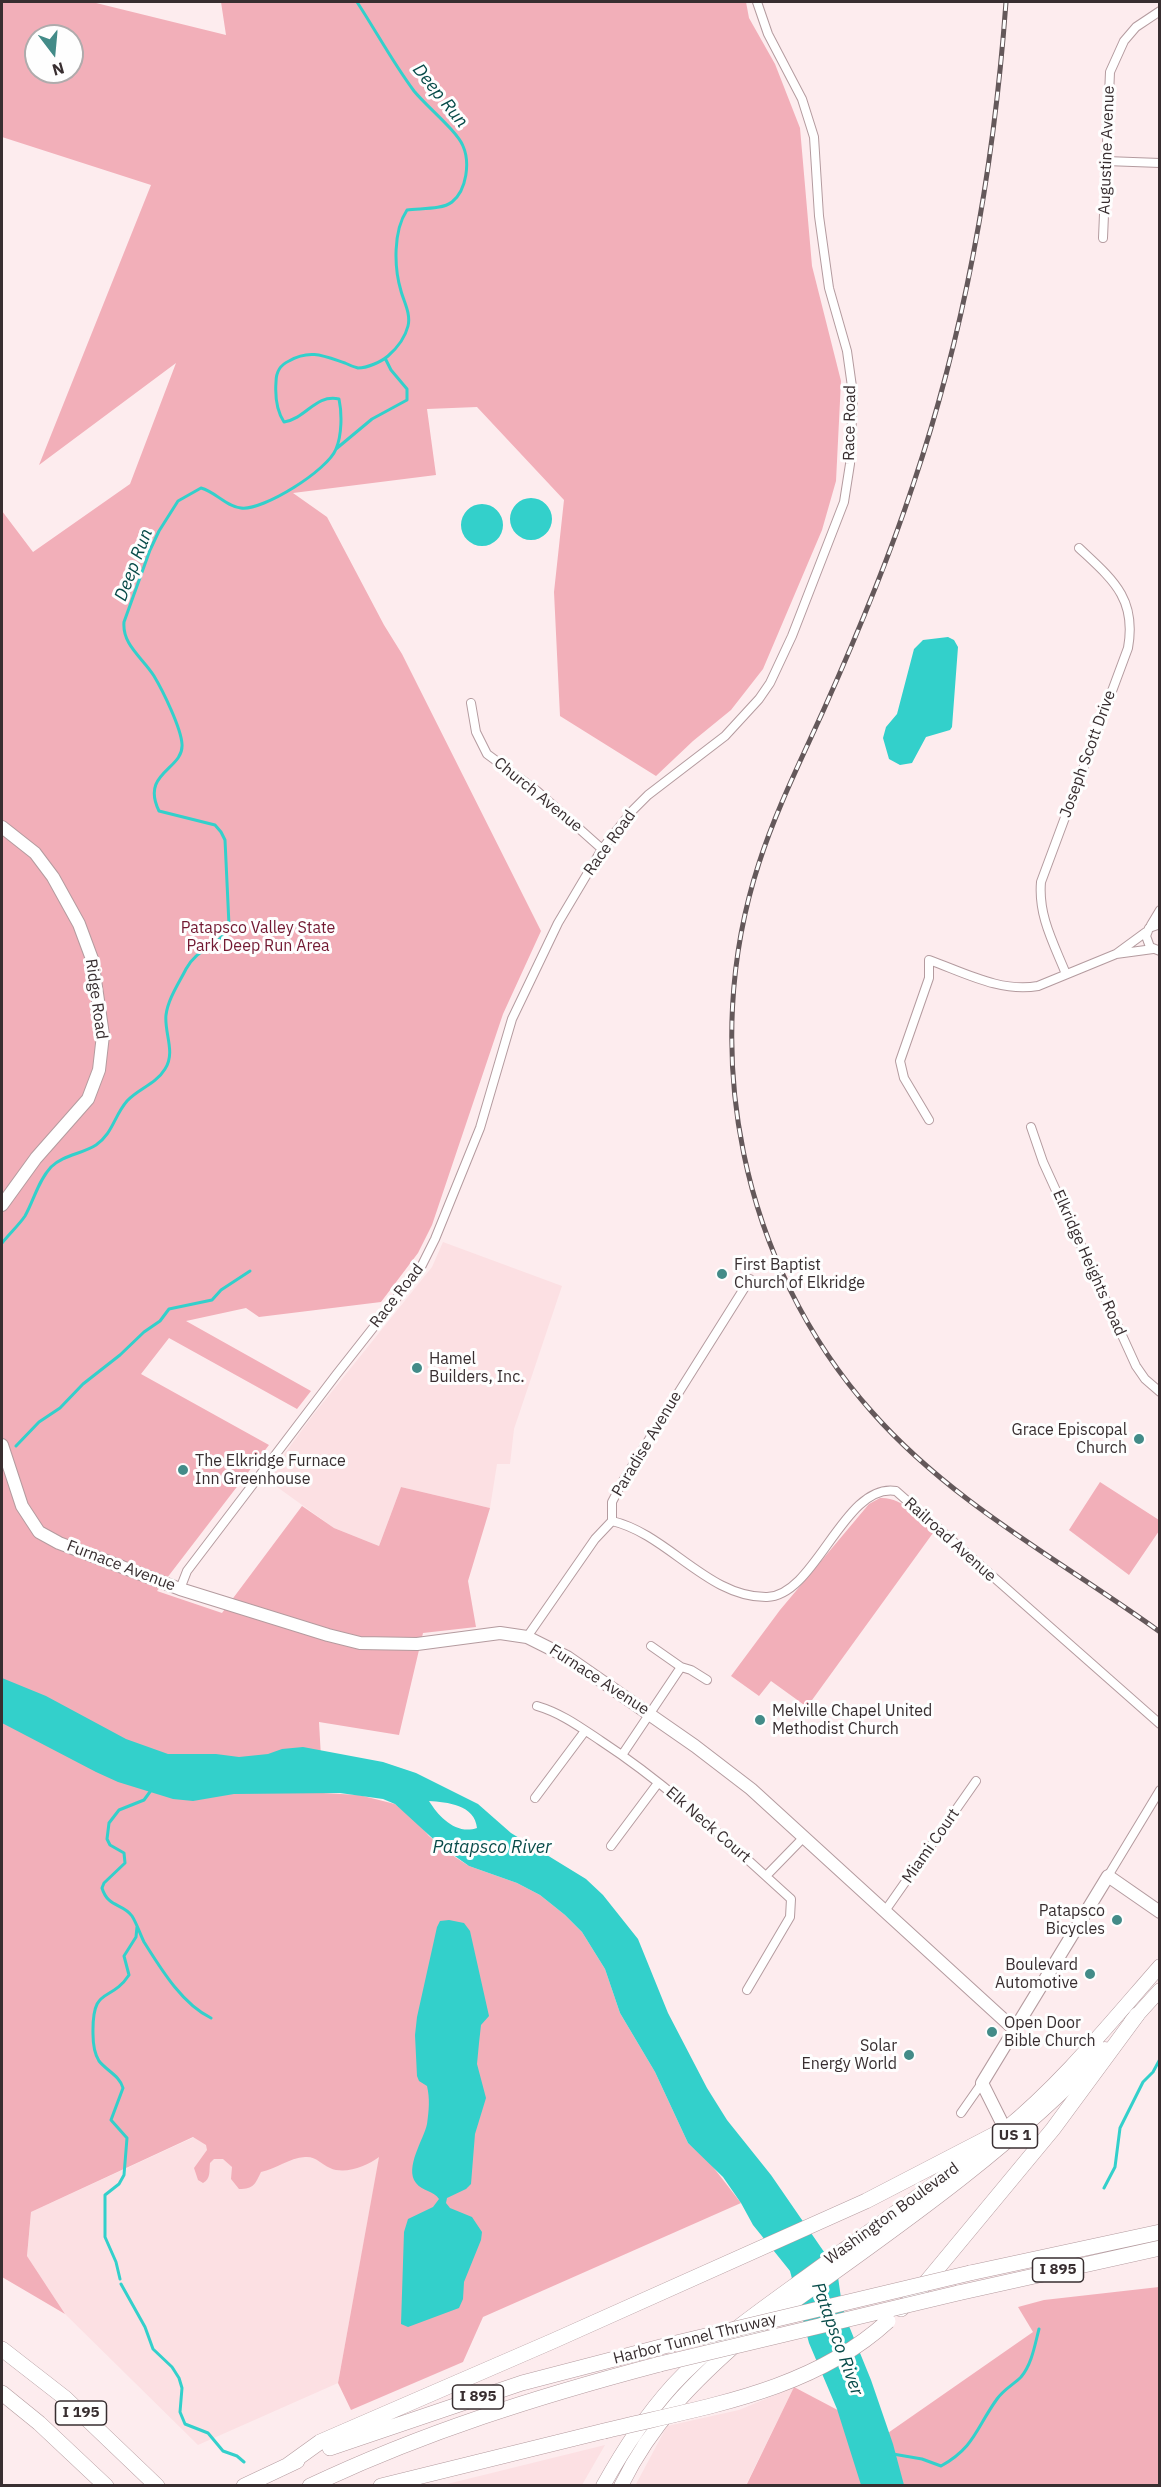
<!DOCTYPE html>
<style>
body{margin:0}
#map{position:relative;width:1161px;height:2487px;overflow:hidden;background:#fdecee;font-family:"IBM Plex Sans",sans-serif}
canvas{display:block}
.frame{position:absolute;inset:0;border:3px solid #382e30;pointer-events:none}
.north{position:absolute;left:24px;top:24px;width:60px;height:60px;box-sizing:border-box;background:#fefefe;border:2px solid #afabac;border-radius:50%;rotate:164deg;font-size:16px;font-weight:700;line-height:24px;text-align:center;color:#382e30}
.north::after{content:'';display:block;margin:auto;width:21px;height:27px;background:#438b88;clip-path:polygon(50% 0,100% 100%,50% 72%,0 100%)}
</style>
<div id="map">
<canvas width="1161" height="2487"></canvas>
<div class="frame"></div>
<div class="north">N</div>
</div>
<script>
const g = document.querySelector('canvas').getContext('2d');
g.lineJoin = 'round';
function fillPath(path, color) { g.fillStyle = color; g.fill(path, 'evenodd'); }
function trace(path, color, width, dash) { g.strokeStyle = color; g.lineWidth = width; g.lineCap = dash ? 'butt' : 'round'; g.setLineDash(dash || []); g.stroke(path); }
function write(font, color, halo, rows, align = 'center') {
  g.font = font + ' "IBM Plex Sans",sans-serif'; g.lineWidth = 6; g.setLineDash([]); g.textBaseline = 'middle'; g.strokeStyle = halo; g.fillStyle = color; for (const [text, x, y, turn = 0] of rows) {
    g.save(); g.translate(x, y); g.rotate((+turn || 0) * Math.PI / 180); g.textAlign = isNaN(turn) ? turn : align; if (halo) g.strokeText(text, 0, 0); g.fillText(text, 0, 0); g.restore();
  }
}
const built = new Path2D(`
 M443 1242 562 1286 514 1429 510 1464H497L490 1508 401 1487 379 1546 334 1528 266 1479 313 1415 432 1267Z
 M251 2111 383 2137 338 2383 198 2445 65 2314 27 2256 31 2212Z
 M794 2387 746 2485 635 2486 667 2426 739 2410Z
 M605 2445 582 2485H443Z`);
const green = new Path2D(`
 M2 2H92L226 35 221 2H746L749 18 775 64 800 128 812 266 841 381 836 481 822 530 763 669 731 710 693 741 656 776 560 716 554 592 564 500 477 407 427 409 436 475 293 493 327 517 384 625 402 654 541 931 503 1014 432 1225 418 1253 381 1302 259 1317 246 1308 186 1321 311 1391 297 1409 169 1338 141 1374 269 1445 157 1591 222 1613 302 1506 334 1528 379 1546 401 1487 490 1508 468 1581 476 1627 423 1633 399 1735 319 1722 323 1793 359 1795 395 1804 418 1823 429 1836 455 1857 469 1866 517 1883 540 1895 565 1915 582 1932 605 1969 620 2013 655 2072 688 2143 710 2163 741 2203 483 2317 463 2362 351 2410 338 2383 379 2157C367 2166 345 2175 330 2168 321 2164 316 2156 305 2157 289 2158 276 2169 261 2172 255 2184 254 2189 239 2189L231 2179 232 2167 223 2159H214L210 2163C209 2171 211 2179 203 2183L198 2180 194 2168 207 2150 206 2145 193 2137 31 2212 27 2256 65 2314 2 2277V511L33 552 130 484 176 363 39 465 151 185 2 137ZM36 36H72V72H36Z
 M1100 1482 1159 1520V1531L1129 1575 1069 1530Z
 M880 1498C904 1497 918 1518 933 1533L807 1707 771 1681 759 1696 731 1676 780 1610 869 1504Z
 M1159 2287V2485L746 2486 794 2387 885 2435 1033 2332 1018 2307 1044 2300Z`);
const water = new Path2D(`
 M510 519a21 21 0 1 1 42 0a21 21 0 1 1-42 0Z
 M461 525a21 21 0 1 1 42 0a21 21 0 1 1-42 0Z
 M948 637 954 640 958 647 952 727 950 730 926 737 912 763 900 765 889 759 883 738 886 727 897 714 914 649 923 640Z
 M2 1678 46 1696 126 1739 168 1754H216L239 1757 268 1754 282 1749 303 1747 383 1762 416 1773 478 1804 511 1833 586 1879 603 1895 638 1939 668 2013 707 2088 727 2120 771 2175 831 2262 838 2277 842 2305 849 2326 871 2380 893 2444 904 2485H861L837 2409 809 2343 790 2271 753 2225 741 2203 723 2177 688 2143 655 2072 620 2013 605 1969 582 1932 565 1915 540 1895 517 1883 469 1866 442 1847 395 1804 383 1799 340 1793 234 1794 193 1801 173 1799 118 1782 96 1772 2 1723ZM429 1801C447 1802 475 1805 477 1828 456 1835 439 1817 429 1801Z
 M449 1920 464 1923 470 1931 489 2016 481 2025 479 2043 477 2064 486 2098 475 2134 471 2184 466 2189 447 2198 446 2203 450 2208 472 2217 482 2232 481 2240 464 2282 463 2299 459 2308 408 2327 401 2324 404 2232 408 2219 433 2207 439 2199C434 2191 422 2191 416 2183 404 2168 424 2139 427 2124 429 2110 430 2099 427 2086L419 2081 417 2076 415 2035 417 2017 437 1927 440 1921Z`);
const stream = new Path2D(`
 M336 449 372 419 407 400V389L391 370 385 358
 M2 1243C9 1234 19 1225 25 1216 34 1200 38 1181 51 1167 63 1155 82 1154 96 1145 113 1133 114 1116 127 1101 138 1089 156 1084 165 1069 176 1052 164 1033 166 1015 168 999 179 983 186 969 197 947 221 947 229 925L225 840 221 832 215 825 159 811C140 772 184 770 182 744 181 728 163 691 154 676 143 658 122 645 124 622L150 550 159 531 178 501 201 488C216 492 225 506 241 508 263 511 328 470 336 449 342 435 342 413 339 399 315 394 307 418 284 422 276 410 275 396 276 382 276 372 280 365 289 361 310 349 324 356 345 363 349 365 354 367 358 368 367 368 381 362 388 356 396 349 405 338 408 326 411 314 404 302 401 291 394 268 393 231 407 210 419 208 442 210 452 202 467 190 470 162 463 146 457 131 427 107 414 91 393 63 376 31 357 2
 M16 1446 39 1422 60 1408 83 1384 120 1355 144 1332 160 1321 169 1309 212 1300 221 1290 250 1271
 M152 1789 144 1800 119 1810 109 1823 107 1839 110 1845 124 1853 125 1863 104 1883 102 1888C108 1908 123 1903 132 1916 137 1924 140 1934 144 1942 161 1969 182 2004 211 2018
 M1104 2188 1115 2167 1120 2128 1143 2082 1153 2072 1160 2059
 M120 2279 116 2262 105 2237V2195L119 2184 124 2175 127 2138 111 2120 123 2088C120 2076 107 2071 99 2061 94 2053 93 2043 93 2034 92 1984 110 2004 129 1975L124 1956 136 1937 137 1927
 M121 2284 145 2327 153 2349 172 2367 179 2378 182 2388 180 2412 185 2424 208 2433 223 2451 237 2456 244 2462
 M893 2454 922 2459 941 2466C975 2447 976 2428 997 2399 1004 2389 1013 2385 1021 2377 1032 2364 1035 2344 1039 2329`);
const street = new Path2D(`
 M1106 161 1160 163
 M1103 238 1110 72 1124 41 1136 27 1160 11
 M471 703 476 732 487 754 537 791 602 849
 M1160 924 1149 928 1146 936 1150 947 1160 951
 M1151 925 1160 910
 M1116 954 1146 932
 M1066 974C1054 944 1038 916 1041 882L1128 648C1137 598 1112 579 1079 548
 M929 1120 904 1078 900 1061 929 978V960C963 972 1001 993 1038 986L1116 954 1153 949
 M1031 1127 1043 1162 1136 1366 1145 1379 1160 1392
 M612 1521C668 1534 708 1598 767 1597 816 1596 844 1482 896 1491L1160 1724
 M180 1589 187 1571 336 1375 421 1267 435 1239 480 1128 512 1019 558 923 602 849 632 811 648 795 725 736 759 699 770 683 792 636 844 502 850 464 853 394 847 351 829 288 819 216 814 137 802 99 768 34 757 2
 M527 1637 595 1539 612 1521V1502L623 1481 750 1279
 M651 1646 681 1667 691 1670 707 1680
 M537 1706C561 1713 580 1727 601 1741 670 1786 730 1844 791 1899L790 1917 747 1990
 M622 1755 681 1667
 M535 1798 585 1731
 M611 1846 658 1783
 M766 1876 804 1837
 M1108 1876 1160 1790
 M885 1911 976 1781
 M961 2113 982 2083`);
const secondary = new Path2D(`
 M2 827 35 853 53 877 79 924 92 959 103 1035 99 1070 88 1099 36 1158 2 1205
 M2 1445 22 1506 39 1532 59 1543 180 1589 328 1635 360 1643 417 1644 500 1633 527 1637 567 1657 695 1746 751 1789 1015 2030
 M1005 2129 982 2083 1108 1876 1160 1912`);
const primary = new Path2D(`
 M1131 2022 1160 1990
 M603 2486C623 2450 645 2416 673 2385 710 2345 755 2314 799 2282 867 2232 938 2184 1003 2131 1062 2083 1110 2023 1160 1966
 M621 2486C651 2424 695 2380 746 2336 870 2246 1000 2161 1105 2049`);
const highway = new Path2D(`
 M970 2273 1160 2232
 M958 2293 1160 2248
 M901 2309 913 2298 1053 2129 1137 2015
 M2 2349 65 2398 157 2486
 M2 2393 39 2423 106 2486
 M330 2448 522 2383 672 2344
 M288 2465 320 2442 553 2341 866 2201 1005 2129
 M244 2486 297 2461
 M310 2486C424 2432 539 2396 660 2364
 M381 2486 604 2431`);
const rail = new Path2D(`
 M1006 2C994 166 966 328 913 485 888 561 857 635 824 709 801 760 776 810 759 863 698 1050 741 1265 872 1412 953 1504 1062 1561 1160 1632`);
const highwayBridge = new Path2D(`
 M672 2344 970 2273
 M660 2364 958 2293
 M604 2431C702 2407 811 2392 888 2321`);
const markers = [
 [722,1274,6,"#438b88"],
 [417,1368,6,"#438b88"],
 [1139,1439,6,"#438b88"],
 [183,1470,6,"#438b88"],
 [760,1720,6,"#438b88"],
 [1117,1920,6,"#438b88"],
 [1090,1974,6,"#438b88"],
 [992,2032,6,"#438b88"],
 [909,2055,6,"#438b88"]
];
const shields = [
 [1015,2136,45],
 [1058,2270,51],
 [478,2397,51],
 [81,2413,51]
];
const shieldNames = [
 ["US 1",1015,2136],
 ["I 895",1058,2270],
 ["I 895",478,2397],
 ["I 195",81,2413]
];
const streetNames = [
 ["Augustine Avenue",1107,150,-88],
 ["Race Road",850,423,-89],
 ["Joseph Scott Drive",1088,754,-70],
 ["Church Avenue",538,795,39],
 ["Race Road",610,843,-54],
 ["Ridge Road",96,999,82],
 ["Elkridge Heights Road",1089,1263,66],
 ["Race Road",397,1296,-52],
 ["Paradise Avenue",647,1444,-59],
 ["Railroad Avenue",950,1540,42],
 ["Furnace Avenue",121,1566,21],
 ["Furnace Avenue",599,1680,33],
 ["Elk Neck Court",708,1825,41],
 ["Miami Court",931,1846,-55],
 ["Washington Boulevard",892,2214,-36],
 ["Harbor Tunnel Thruway",695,2339,-14]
];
const parkNames = [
 ["Patapsco Valley State",258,928],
 ["Park Deep Run Area",258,946]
];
const poiNames = [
 ["First Baptist",734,1265],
 ["Church of Elkridge",734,1283],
 ["Hamel",429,1359],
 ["Builders, Inc.",429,1377],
 ["Grace Episcopal",1127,1430,"right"],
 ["Church",1127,1448,"right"],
 ["The Elkridge Furnace",195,1461],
 ["Inn Greenhouse",195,1479],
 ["Melville Chapel United",772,1711],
 ["Methodist Church",772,1729],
 ["Patapsco",1105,1911,"right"],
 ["Bicycles",1105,1929,"right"],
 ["Boulevard",1078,1965,"right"],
 ["Automotive",1078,1983,"right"],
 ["Open Door",1004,2023],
 ["Bible Church",1004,2041],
 ["Solar",897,2046,"right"],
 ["Energy World",897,2064,"right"]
];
const waterNames = [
 ["Deep Run",440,96,51],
 ["Deep Run",134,565,-69],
 ["Patapsco River",492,1848],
 ["Patapsco River",837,2339,70]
];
fillPath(built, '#fce0e3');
fillPath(green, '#f2afb9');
fillPath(water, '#33d0cb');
trace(stream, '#33d0cb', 3);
trace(street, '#b49b9f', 10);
trace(secondary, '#b49b9f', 14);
trace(primary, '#b49b9f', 15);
trace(highway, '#b49b9f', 16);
trace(street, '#fff', 8);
trace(secondary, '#fff', 12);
trace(primary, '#fff', 14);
trace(highway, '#fff', 15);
trace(rail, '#64585a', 5);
trace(rail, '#fefefe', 3, [9]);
trace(highwayBridge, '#b49b9f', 16, []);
trace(highwayBridge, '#fff', 15);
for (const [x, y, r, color] of markers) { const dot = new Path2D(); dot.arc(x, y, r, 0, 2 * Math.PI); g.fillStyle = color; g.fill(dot); trace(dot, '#fefefe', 2); }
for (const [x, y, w] of shields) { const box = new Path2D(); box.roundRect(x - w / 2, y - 12, w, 24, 4.5); g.fillStyle = '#fefefe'; g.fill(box); trace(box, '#382e30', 1.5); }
write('bold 15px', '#382e30', null, shieldNames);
write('16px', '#382e30', '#fefefe', streetNames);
write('16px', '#721932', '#fefefe', parkNames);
write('16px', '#382e30', '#fefefe', poiNames, 'left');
write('italic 18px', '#074b49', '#fefefe', waterNames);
</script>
